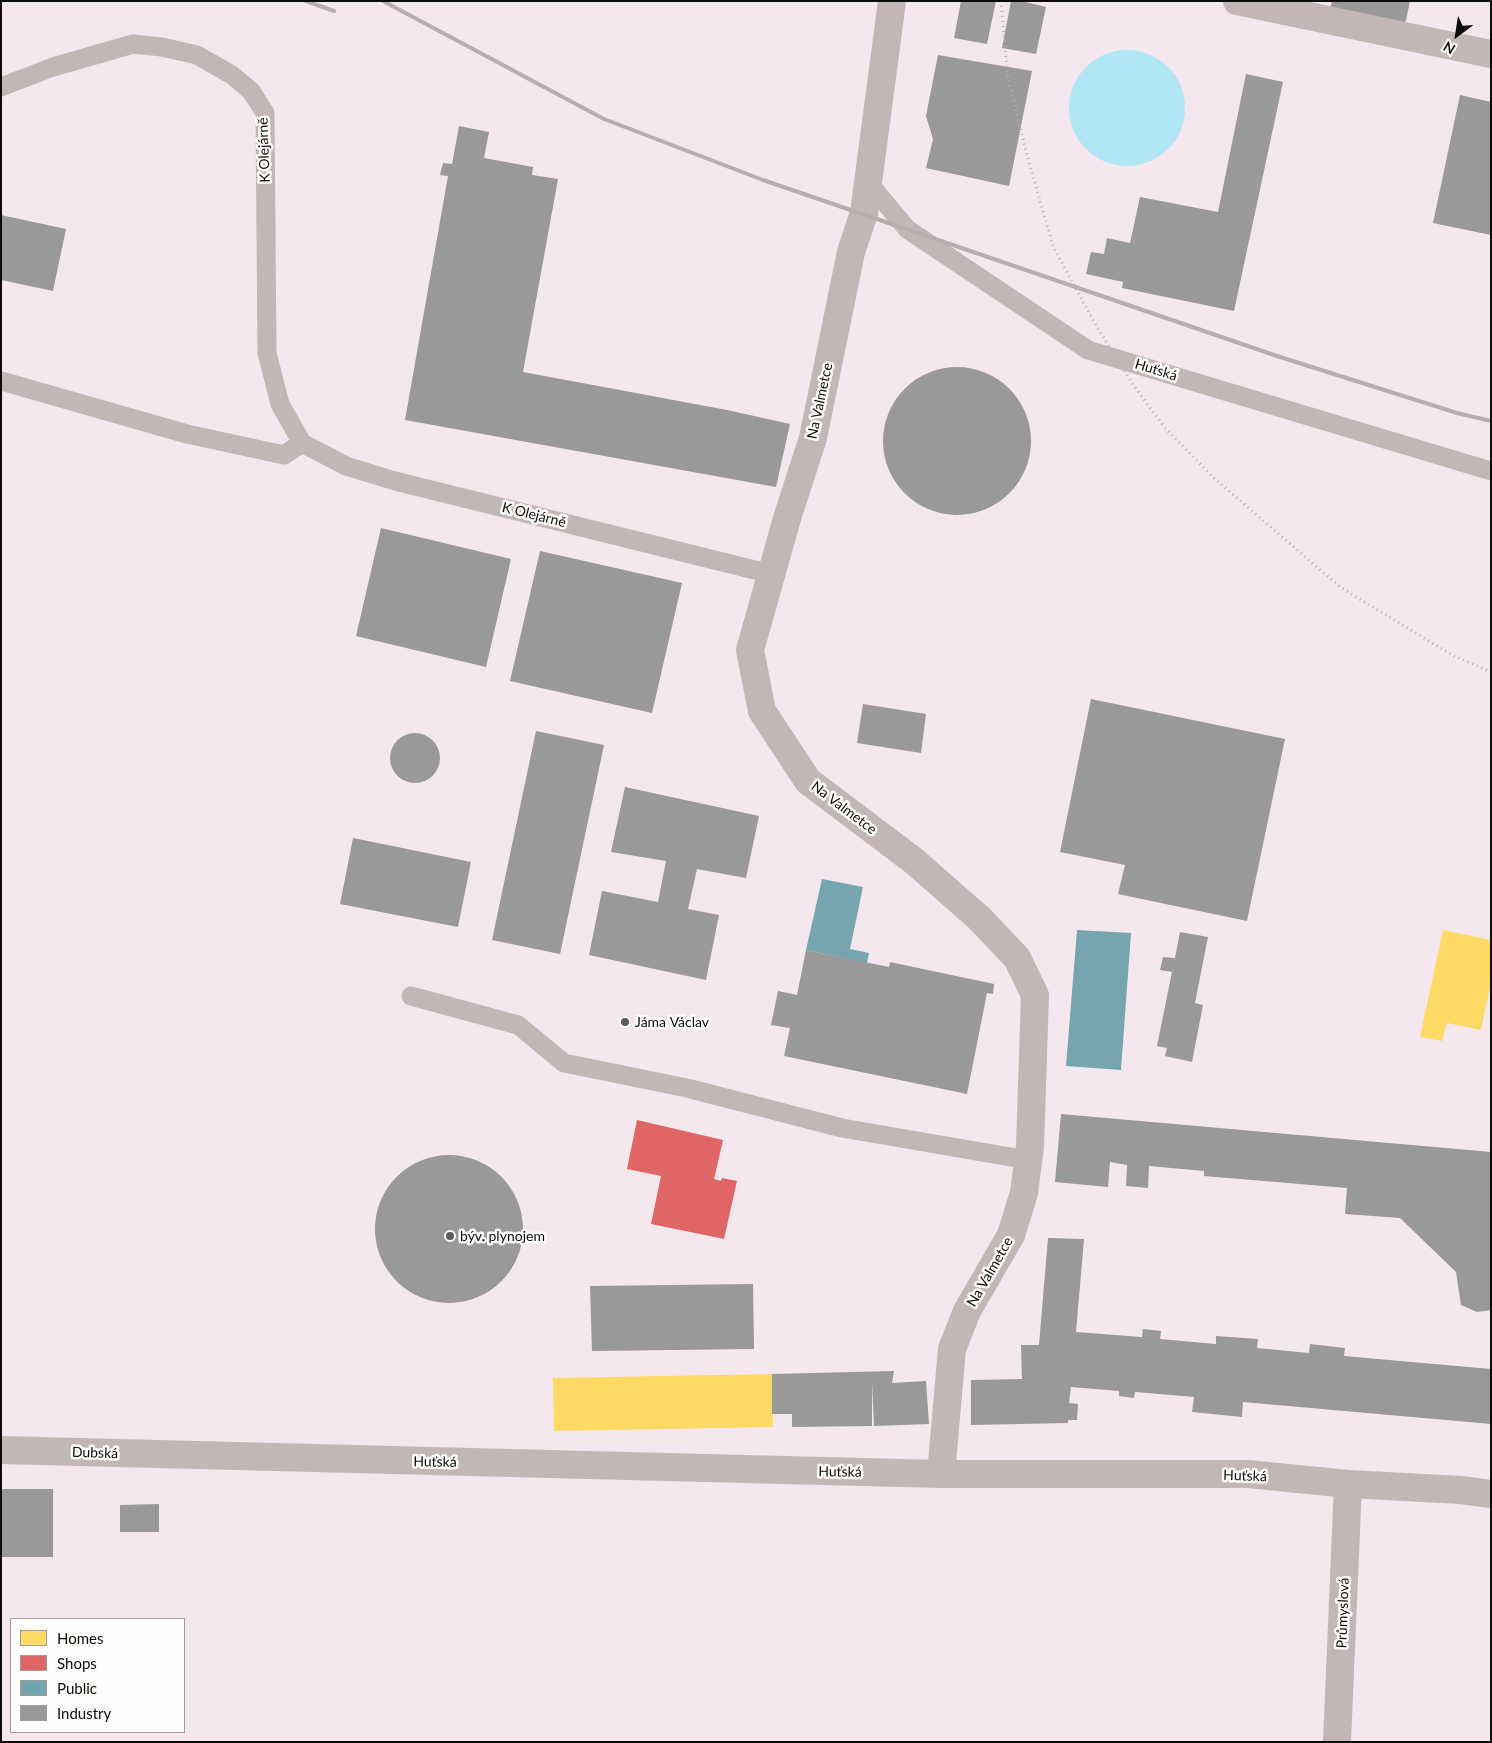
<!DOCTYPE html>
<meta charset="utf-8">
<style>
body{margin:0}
#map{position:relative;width:1492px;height:1743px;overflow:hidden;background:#f2f0ed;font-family:Lato,sans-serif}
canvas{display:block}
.frame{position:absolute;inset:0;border:2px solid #0c0b0a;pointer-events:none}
.legend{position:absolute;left:10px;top:1618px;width:175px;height:115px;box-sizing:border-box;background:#fffefc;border:1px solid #9e9d9b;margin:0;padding:6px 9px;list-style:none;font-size:15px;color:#0c0b0a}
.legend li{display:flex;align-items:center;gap:10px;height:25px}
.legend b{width:25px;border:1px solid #9e9d9b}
.north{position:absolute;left:1432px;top:10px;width:50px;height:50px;-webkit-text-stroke:4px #fffefc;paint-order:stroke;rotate:211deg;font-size:14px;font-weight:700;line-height:20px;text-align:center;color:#0c0b0a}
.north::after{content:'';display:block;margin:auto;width:18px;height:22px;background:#0c0b0a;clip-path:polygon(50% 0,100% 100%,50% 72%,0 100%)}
</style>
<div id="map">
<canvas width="1492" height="1743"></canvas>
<div class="frame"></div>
<ul class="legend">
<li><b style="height:14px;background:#ffd966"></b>Homes</li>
<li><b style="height:14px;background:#e06666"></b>Shops</li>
<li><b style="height:14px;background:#76a5af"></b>Public</li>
<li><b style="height:14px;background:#999"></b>Industry</li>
</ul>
<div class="north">N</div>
</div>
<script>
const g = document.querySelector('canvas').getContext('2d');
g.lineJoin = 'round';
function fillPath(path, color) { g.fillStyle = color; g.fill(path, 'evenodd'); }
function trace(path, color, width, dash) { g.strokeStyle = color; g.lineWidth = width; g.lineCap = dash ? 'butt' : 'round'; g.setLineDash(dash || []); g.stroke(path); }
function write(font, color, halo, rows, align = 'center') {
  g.font = font + ' Lato,sans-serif'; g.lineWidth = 5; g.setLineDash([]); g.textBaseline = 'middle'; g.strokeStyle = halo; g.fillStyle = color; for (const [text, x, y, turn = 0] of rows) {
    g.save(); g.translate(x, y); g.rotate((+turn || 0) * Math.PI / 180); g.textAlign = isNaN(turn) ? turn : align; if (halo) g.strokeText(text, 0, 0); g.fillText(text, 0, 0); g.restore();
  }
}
const industrial = new Path2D(`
 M1 1H1491V1742H1ZM11 1619H184V1732H11Z`);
const water = new Path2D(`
 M1069 108a58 58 0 1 1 116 0a58 58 0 1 1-116 0Z`);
const homes = new Path2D(`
 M1443 930 1491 940V982L1481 1030 1447 1023 1442 1041 1420 1037Z
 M772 1374 773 1427 554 1431 553 1378Z`);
const shops = new Path2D(`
 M637 1120 723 1140 714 1179 721 1181 722 1178 737 1181 724 1239 651 1224 661 1176 627 1169Z`);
const public = new Path2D(`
 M822 879 863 887 850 949 869 953 867 963 806 950Z
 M1077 930 1131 933 1121 1070 1066 1066Z`);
const industry = new Path2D(`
 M961 1H996L987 44 954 38Z
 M1011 1H1021L1046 7 1036 54 1002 48Z
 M1332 1H1410L1404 29 1329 13Z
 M938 55 1032 71 1009 186 926 168 933 139 926 116Z
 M1246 74 1283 82 1234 311 1122 288 1123 282 1086 274 1091 252 1104 254 1107 238 1130 243 1140 197 1218 212Z
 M1460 95 1491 102V235L1433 223Z
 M459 126 489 132 484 158 533 167 532 175 558 179 523 372 727 410 790 424 776 487 405 420 448 176 440 175 443 163 452 164Z
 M1 215 66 229 53 291 1 280Z
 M883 441a74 74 0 1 1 148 0a74 74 0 1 1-148 0Z
 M381 528 511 559 486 667 356 636Z
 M540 551 682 583 652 713 510 681Z
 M1091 699 1285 739 1247 921 1118 894 1125 865 1060 852Z
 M863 704 926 714 921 753 857 743Z
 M536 731 604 745 560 954 492 940Z
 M390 758a25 25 0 1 1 50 0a25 25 0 1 1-50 0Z
 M625 787 759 816 746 878 697 869 688 909 719 915 706 980 589 955 602 891 658 902 666 861 611 852Z
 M353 838 471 862 458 927 340 904Z
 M1180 932 1208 937 1195 1003 1203 1005 1192 1062 1165 1056 1167 1048 1157 1046 1172 972 1160 970 1163 957 1175 958Z
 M806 950 889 967 890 962 994 984 993 994 987 993 967 1094 784 1056 790 1028 771 1025 778 991 797 995Z
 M1061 1114 1491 1152V1310L1477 1312 1461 1305 1456 1272 1400 1218 1345 1214 1347 1188 1204 1176V1171L1149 1166 1148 1188 1126 1186 1127 1165 1110 1162 1108 1187 1055 1182Z
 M375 1229a74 74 0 1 1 148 0a74 74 0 1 1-148 0Z
 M1048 1238 1084 1239 1076 1332 1142 1337 1143 1329 1161 1331 1160 1339 1216 1344V1336L1258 1339 1257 1348 1309 1353 1310 1344 1345 1348 1344 1356 1491 1369V1424L1243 1402 1242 1417 1192 1412 1194 1397 1135 1392 1134 1398 1119 1396V1391L1071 1387 1069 1403 1078 1404 1077 1420H1068V1423L971 1425V1380L1022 1379 1021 1345H1039Z
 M753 1284 754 1349 592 1351 590 1286Z
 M894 1371 892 1383 926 1381 929 1424 874 1426 872 1382V1426L792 1427V1414H772V1374Z
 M1 1489H53V1557H1Z
 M159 1504V1532H120V1505Z`);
const service = new Path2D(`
 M1 87 53 67 133 44 162 47 197 55 232 75 251 91 265 113 267 353 280 404 302 443 346 466 395 481 771 574
 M868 182 907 229 1088 350 1491 471
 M1 381 187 434 284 455 302 443
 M411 996 518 1025 564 1063 687 1088 842 1128 1028 1160`);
const minor = new Path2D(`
 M892 1 864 213 851 252 813 438 788 515 750 650 762 711 808 781 914 861 979 918 1017 958 1035 995 1030 1146 1024 1193 1011 1235 967 1311 952 1349 941 1474
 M1237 1 1491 54
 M1 1450 941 1474H1248L1348 1484 1461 1490 1491 1494
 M1337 1742 1348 1484`);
const rail = new Path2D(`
 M306 1 334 11
 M383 1 604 119 763 180 1277 356 1457 413 1491 421`);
const pathBridge = new Path2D(`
 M1001 1 1008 78 1027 155 1053 246 1094 322 1132 383 1165 428 1214 478 1340 587 1452 655 1491 672`);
const markers = [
 [625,1022,5,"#5c5b59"],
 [450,1236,5,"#5c5b59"]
];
const streetNames = [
 ["K Olejárně",264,150,-92],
 ["Huťská",1156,370,17],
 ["Na Valmetce",820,401,-78],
 ["K Olejárně",534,515,14],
 ["Na Valmetce",844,808,37],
 ["Na Valmetce",990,1272,-60],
 ["Dubská",95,1453,2],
 ["Huťská",435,1462,1],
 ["Huťská",840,1472,1],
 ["Huťská",1245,1476,2],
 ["Průmyslová",1343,1613,-88]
];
const poiNames = [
 ["Jáma Václav",635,1022],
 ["býv. plynojem",460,1236]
];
fillPath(industrial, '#f4e7ed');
fillPath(water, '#b1e6f4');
fillPath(homes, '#ffd966');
fillPath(shops, '#e06666');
fillPath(public, '#76a5af');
fillPath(industry, '#999');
trace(service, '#c2b6b6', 19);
trace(minor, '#c2b6b6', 28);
trace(rail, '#b6afae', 4);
trace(pathBridge, '#b7afaf', 3, [1, 4]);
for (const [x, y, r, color] of markers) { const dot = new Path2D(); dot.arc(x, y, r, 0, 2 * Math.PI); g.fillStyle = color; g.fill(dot); trace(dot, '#fffefc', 2); }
write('14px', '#0c0b0a', '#fffefc', streetNames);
write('14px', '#0c0b0a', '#fffefc', poiNames, 'left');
</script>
